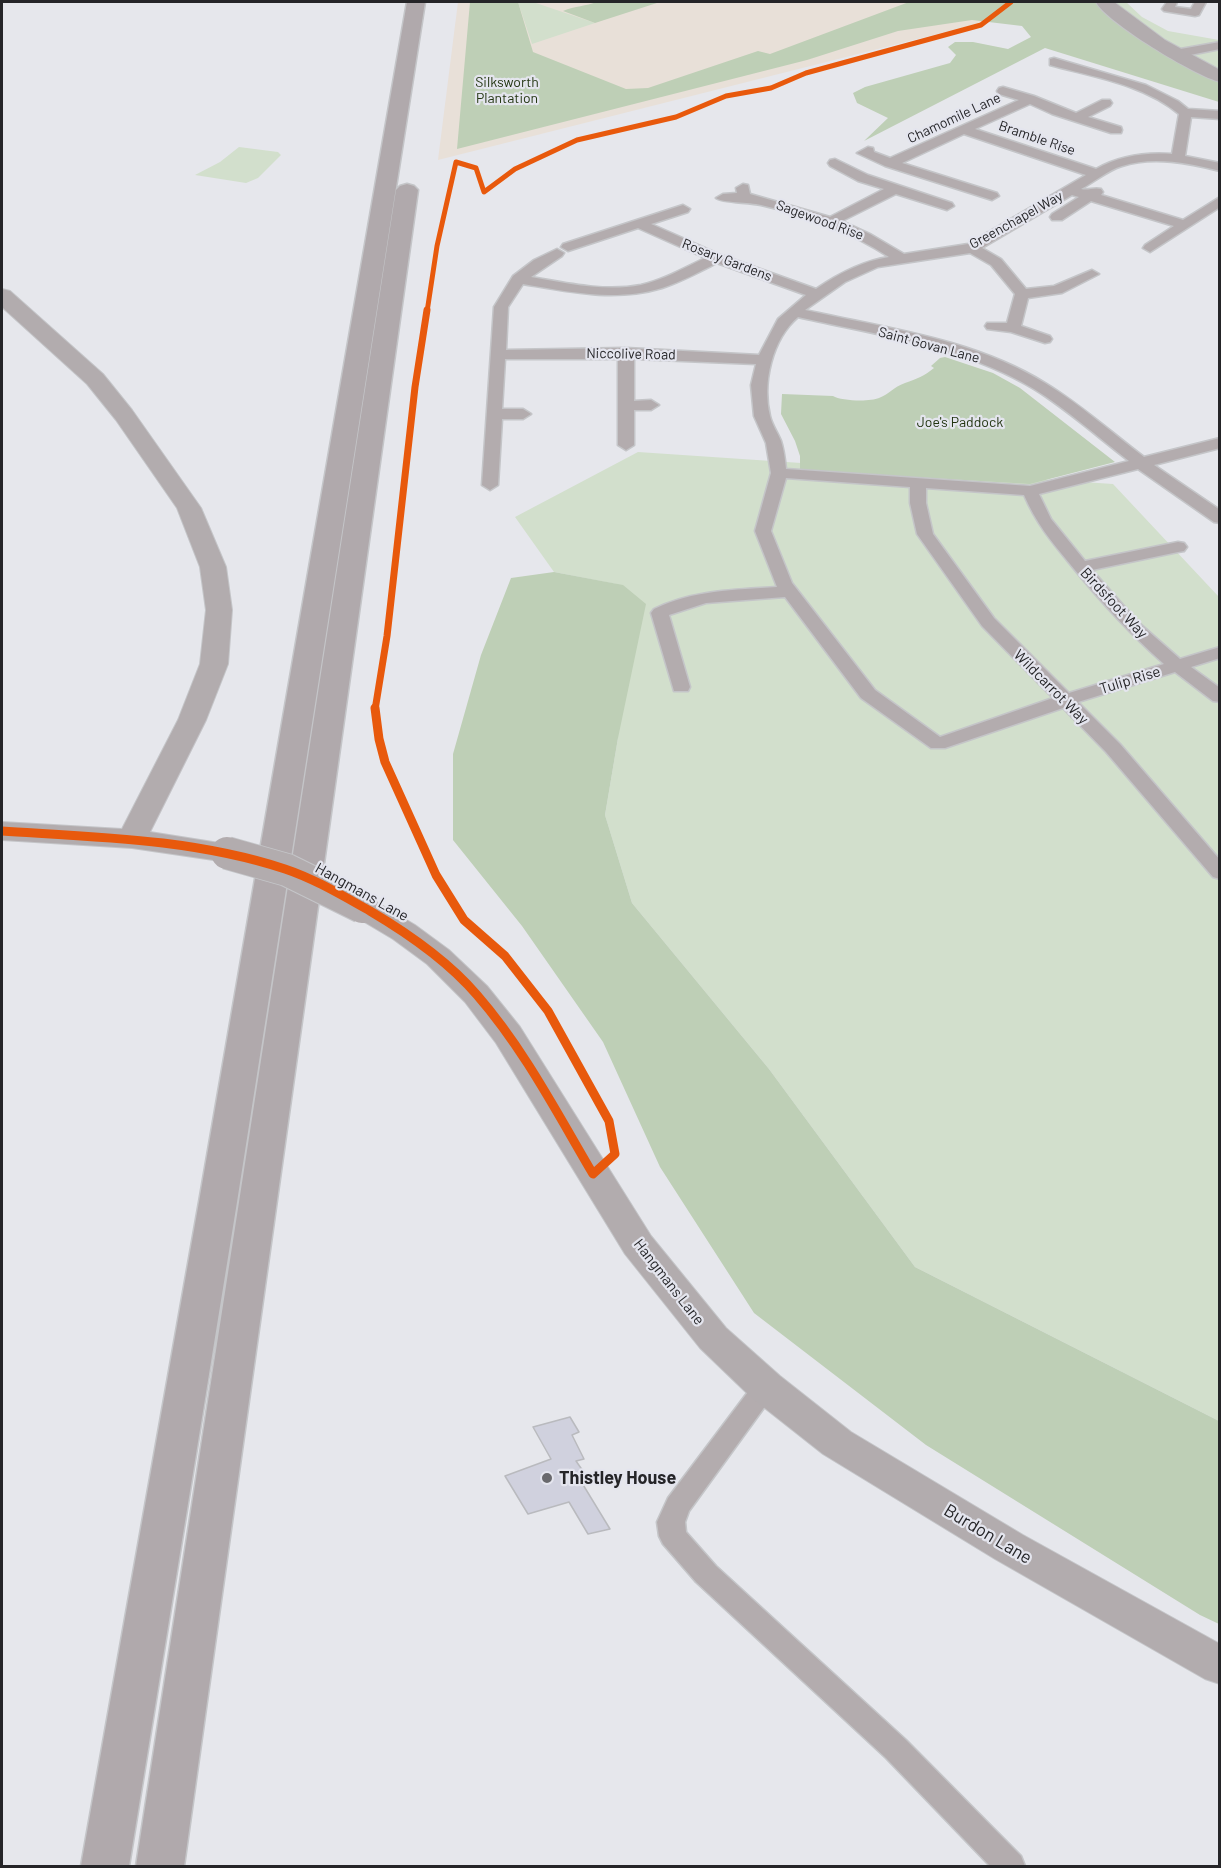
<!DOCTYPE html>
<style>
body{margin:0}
#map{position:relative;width:1221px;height:1868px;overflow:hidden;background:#e6e7ec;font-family:Barlow,sans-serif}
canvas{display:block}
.frame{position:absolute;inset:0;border:3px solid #252528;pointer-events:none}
</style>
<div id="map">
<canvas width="1221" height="1868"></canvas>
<div class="frame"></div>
</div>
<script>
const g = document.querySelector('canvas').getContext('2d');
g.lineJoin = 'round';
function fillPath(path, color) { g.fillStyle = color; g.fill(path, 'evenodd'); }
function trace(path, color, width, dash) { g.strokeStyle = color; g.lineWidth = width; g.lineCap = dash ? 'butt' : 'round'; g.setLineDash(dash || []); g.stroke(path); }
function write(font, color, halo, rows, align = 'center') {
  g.font = font + ' Barlow,sans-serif'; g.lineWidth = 4.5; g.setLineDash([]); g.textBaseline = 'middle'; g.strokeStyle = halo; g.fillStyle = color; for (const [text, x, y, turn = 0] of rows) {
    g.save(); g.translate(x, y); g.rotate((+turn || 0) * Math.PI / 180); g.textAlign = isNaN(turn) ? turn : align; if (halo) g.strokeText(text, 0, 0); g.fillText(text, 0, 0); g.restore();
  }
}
const commercial = new Path2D(`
 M458 2H1064L438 160Z`);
const green = new Path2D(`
 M518 2H533L595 23 532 44Z
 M1104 2H1126L1142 17 1168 31 1219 40V77L1151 40Z
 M239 147 278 152 281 155 258 178 246 183 195 175 220 162Z
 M638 452 1113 484 1219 597V1421L915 1267 769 1069 632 903 605 815 618 738 616 584 554 572 515 517Z`);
const forest = new Path2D(`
 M470 2H518L533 52 626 89 648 88 758 51 770 54 909 2H1104L1151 40 1219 77V102L1045 48 864 141 888 118 857 103 853 93 865 87 950 63 956 55 948 47 955 42H973L1008 49 1031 37 1022 26 972 20 898 31 807 60 457 149Z
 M597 2H660L595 23 563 11C575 6 586 6 597 2Z
 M945 357 993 373 1020 388 1115 462 1030 484 800 470V456L795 441 781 414 782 394 833 396C841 401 870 402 879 398 890 394 893 387 905 383 917 379 924 376 934 368L931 366 940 358Z
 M554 572 623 585 646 604 618 738 605 815 632 903 769 1069 915 1267 1219 1421V1624L1200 1615 926 1445 754 1313 660 1167 603 1042 522 926 453 840V754L481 655 511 578Z`);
const building = new Path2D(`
 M570 1417 579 1432 572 1435 584 1459 576 1461 590 1481 582 1483 610 1529 588 1534 569 1502 528 1514 505 1476 551 1459 533 1427Z`);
const street = new Path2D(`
 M1167 2H1177L1175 7 1191 9 1195 2H1206L1199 15 1195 16 1164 11 1162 9Z
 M1220 42V49L1175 58 1169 54 1175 50Z
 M1054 58 1146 85 1178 101 1188 109 1220 111V119L1191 117 1185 156 1220 163V171C1189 163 1153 156 1122 166 1108 170 1094 182 1081 189 1089 191 1093 187 1101 189L1103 192 1101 195 1183 220 1220 197V207L1150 252 1143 248 1145 245 1174 226 1091 201 1062 220H1052L1050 217 1052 214 1079 197 1072 195 982 248 1001 259 1026 289 1054 286 1092 270 1099 274 1062 293 1028 298 1021 326 1050 336 1052 339 1050 342 1045 343 1011 332 987 329 985 326 987 323H1007L1015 294 991 265 970 253 878 267 845 282 805 310C885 328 974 339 1045 383 1080 404 1112 433 1144 457L1220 438V448L1154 465 1220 510V523L1214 522 1138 469 1039 494 1051 519 1085 561 1178 542 1184 543 1187 547 1184 551 1178 552 1092 570 1139 623 1180 659 1220 647V658L1191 667 1220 688V702L1213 701 1175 672 1078 702 1120 744 1220 860V879L1213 877 1106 752 1063 708 945 748H931L861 698 785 597 706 603 669 615 690 687 688 691H674L651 613 654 609C693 590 734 590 777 587L755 531 771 473 766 443 754 416 751 385 756 364 634 359V401L651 400 659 405 651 410H634V445L626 450 618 445V359H505L502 409H523L531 414 523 419H502L498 485 490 490 482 485 494 307 513 276 534 260 557 249 564 253 562 256 531 277C566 283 604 292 641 285 663 280 684 268 705 258L638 228 568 251 561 247 563 244 683 205 690 209 688 212 651 224 721 255 816 289C838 274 862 261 889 257 851 232 805 215 761 205 750 202 721 203 716 198L723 194 737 193 736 188 743 184 748 185 750 194 830 217 884 189 858 181 830 166 828 163 830 160 835 159 868 175 952 203 954 206 947 210 896 194 842 221 870 234 904 254 968 244 1086 175 964 134 902 163 997 193 999 196 992 200 885 166 857 153 868 147 873 148 874 152 890 158 1019 100 999 94 997 91 999 88 1003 87 1034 96 1076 113 1102 100H1110L1112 103 1110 106 1088 117 1121 127 1122 130 1121 133H1111L1052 114 1030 104 975 129 1096 169C1119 156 1145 152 1172 154L1179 114C1143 84 1093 77 1050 65V59ZM717 263 806 295 778 319 759 355 626 348 506 350 508 307 523 284C570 292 615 302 662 288 681 282 699 272 717 263ZM798 317C877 335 963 346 1034 389 1065 408 1099 438 1129 461L1030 486 786 469C785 460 784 450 781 441 778 433 772 425 770 416 762 383 772 339 798 317ZM786 478 910 487V503L917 534 982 626 1053 698 940 737 875 690 792 583 771 531ZM926 488 1024 495C1036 523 1051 541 1070 564 1099 600 1129 633 1164 664L1069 693 994 618 933 534 926 503Z
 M766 1377 775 1380 779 1387 689 1511 685 1522 686 1532 716 1566 906 1740 1021 1856 1025 1866H990L886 1758 696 1582 663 1544 659 1536 657 1522 668 1498 757 1380Z`);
const secondary = new Path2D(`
 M1096 2H1114L1165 40 1220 70V82C1195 76 1106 22 1096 2Z
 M2 289 10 291 103 374 132 410 201 508 226 567 232 610 228 664 206 720 150 832 238 846 242 853 238 860 227 862 132 848 2 840V822L122 829 178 720 200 664 206 610 200 567 177 508 116 420 87 384 2 307Z
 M362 897 373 900 415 925 449 950 487 986 520 1027 651 1236 726 1328 780 1376 851 1432 1023 1535 1220 1644V1684L1205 1679 995 1559 823 1454 752 1398 700 1348 625 1254 496 1043 465 1002 427 964 393 939 351 914 346 907 351 900Z`);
const highway = new Path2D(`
 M407 2H425L237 1202 129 1866H81L199 1202Z
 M407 184 414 186 418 190 184 1866H136L396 190 400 186Z`);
const secondaryBridge = new Path2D(`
 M227 853 287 870 362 907`);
const cyclewayFar2 = new Path2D(`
 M427 312 437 246 456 162 476 168 484 192 515 169 577 140 676 117 726 96 771 88 806 73 981 25 1011 2`);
const cyclewayFar1 = new Path2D(`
 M375 710 387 636 415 387 427 310`);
const cycleway = new Path2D(`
 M2 831C97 837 194 839 285 869 315 879 343 896 370 911 409 934 448 961 477 995 524 1049 557 1113 593 1174L615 1154 609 1121 548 1011 505 956 464 920 436 875 385 762 379 739 375 708`);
const markers = [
 [547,1478,6,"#69696d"]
];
const farParknames = [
 ["Silksworth",507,82],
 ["Plantation",507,98],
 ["Joe's Paddock",960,422]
];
const farStreetnames = [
 ["Chamomile Lane",954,118,-25],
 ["Bramble Rise",1037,138,19],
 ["Sagewood Rise",820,220,20],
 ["Greenchapel Way",1016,220,-29],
 ["Rosary Gardens",727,260,21],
 ["Saint Govan Lane",929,345,15],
 ["Niccolive Road",631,354,1]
];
const streetNames = [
 ["Birdsfoot Way",1114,603,47],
 ["Tulip Rise",1130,680,-17],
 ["Wildcarrot Way",1051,687,45],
 ["Hangmans Lane",362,892,29],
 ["Hangmans Lane",669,1282,52]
];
const nearPoinames = [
 ["Thistley House",559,1478]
];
const nearStreetnames = [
 ["Burdon Lane",988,1534,31]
];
fillPath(commercial, '#e8e0d8');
fillPath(green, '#d2dfcc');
fillPath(forest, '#becfb6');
fillPath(building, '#d0d1de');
trace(building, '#b9babe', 1.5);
trace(street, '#c4c5c8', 3);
trace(secondary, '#c4c5c8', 2);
trace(highway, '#c4c5c8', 3);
fillPath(street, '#b3acae');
fillPath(secondary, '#b2acae');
fillPath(highway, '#b0a9ac');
trace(secondaryBridge, '#c4c5c8', 34, []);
trace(secondaryBridge, '#b2acae', 32);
trace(cyclewayFar2, '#e8590c', 5);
trace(cyclewayFar1, '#e8590c', 7);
trace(cycleway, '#e8590c', 9);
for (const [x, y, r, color] of markers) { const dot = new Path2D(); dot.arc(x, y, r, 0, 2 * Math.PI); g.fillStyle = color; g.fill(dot); trace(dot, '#e4e5ee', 2); }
write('14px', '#1f320d', '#e4e5ee', farParknames);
write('14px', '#252528', '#e4e5ee', farStreetnames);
write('15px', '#252528', '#e4e5ee', streetNames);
write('bold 18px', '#252528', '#e4e5ee', nearPoinames, 'left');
write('18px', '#252528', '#e4e5ee', nearStreetnames);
</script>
